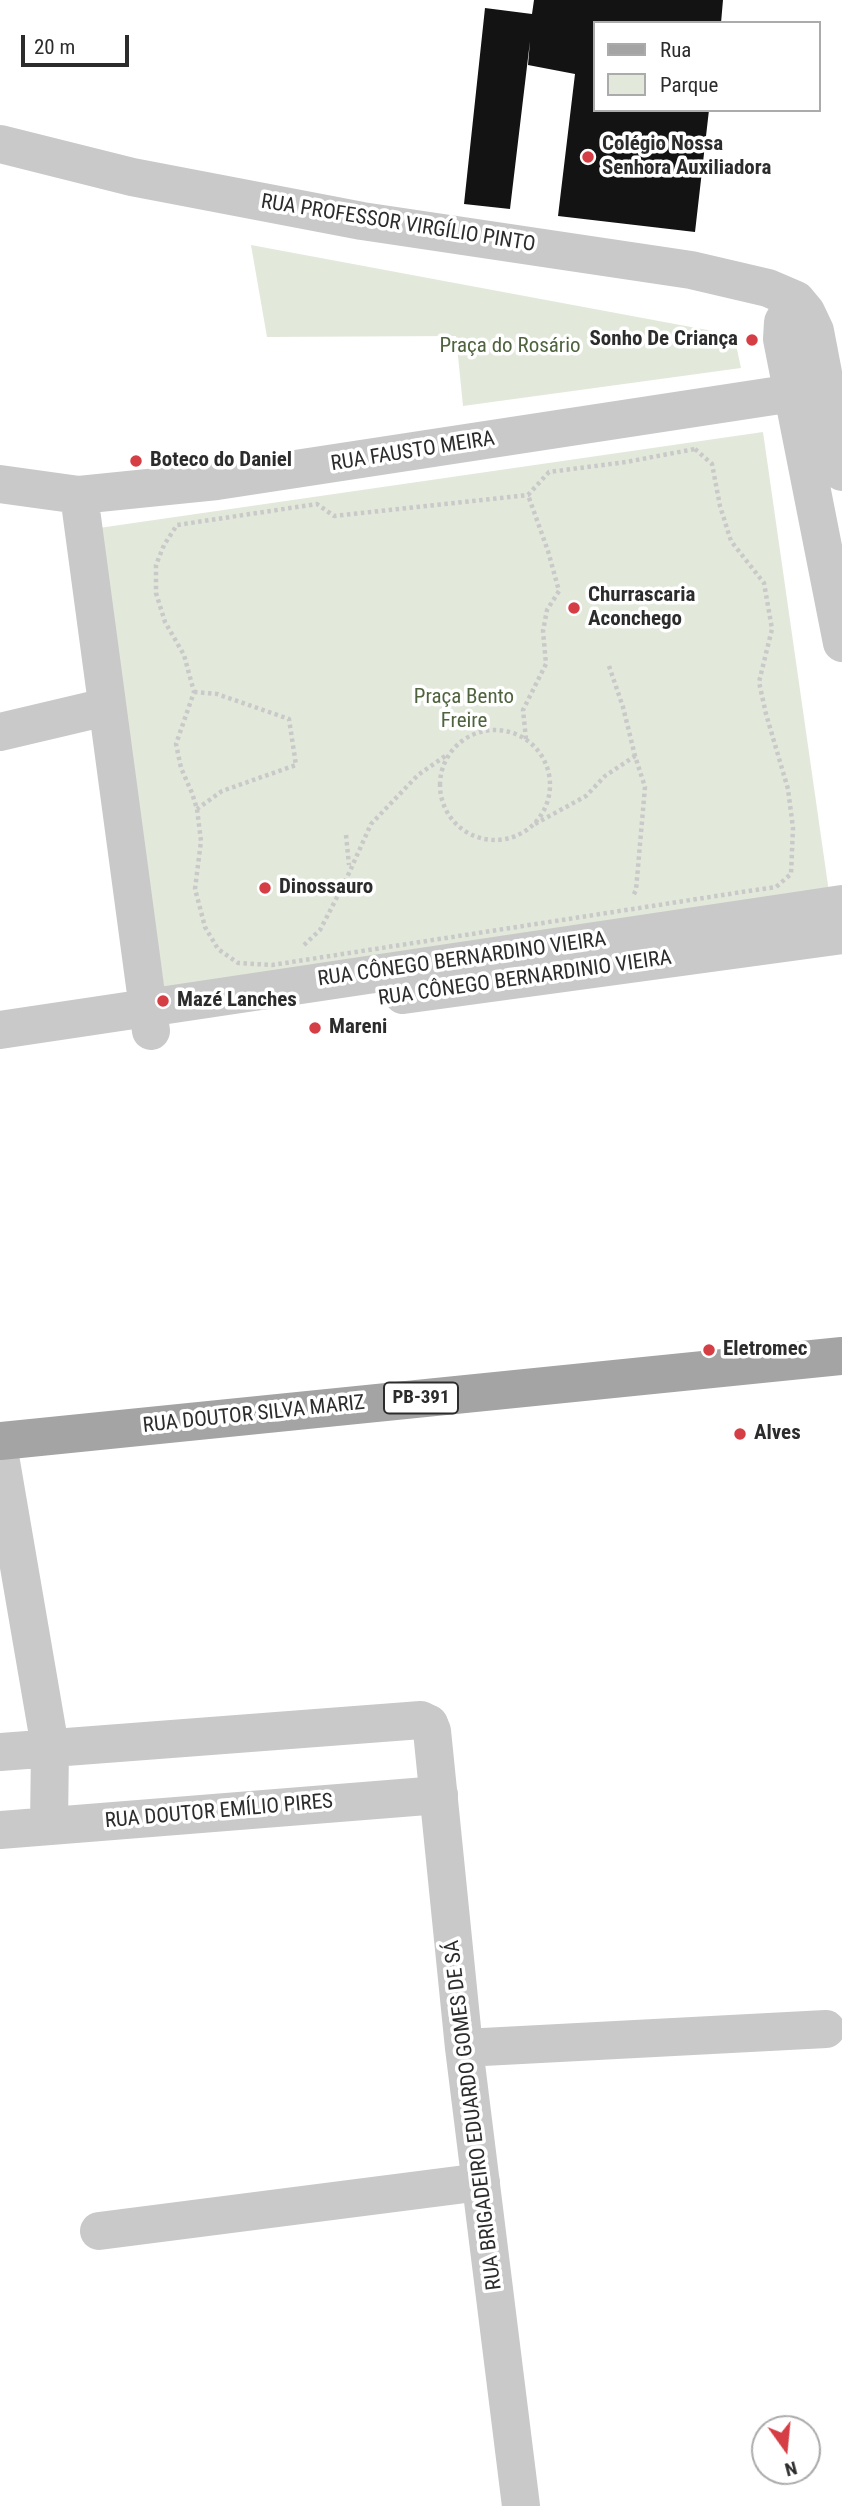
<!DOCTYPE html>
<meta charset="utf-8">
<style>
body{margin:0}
#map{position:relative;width:842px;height:2506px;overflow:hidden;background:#fff;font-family:"Roboto Condensed",sans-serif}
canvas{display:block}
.legend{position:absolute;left:593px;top:21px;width:228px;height:91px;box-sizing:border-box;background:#fff;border:2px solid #ababab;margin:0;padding:9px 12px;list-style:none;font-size:21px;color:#2c2c2c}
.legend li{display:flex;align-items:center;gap:14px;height:35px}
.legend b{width:35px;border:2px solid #ababab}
.north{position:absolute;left:751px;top:2415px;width:70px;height:70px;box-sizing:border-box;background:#fff;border:2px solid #ababab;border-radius:50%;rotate:165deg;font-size:19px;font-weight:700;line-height:28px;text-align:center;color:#2c2c2c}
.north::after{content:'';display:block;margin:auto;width:24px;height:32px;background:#d43e44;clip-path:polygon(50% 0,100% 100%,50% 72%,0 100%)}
.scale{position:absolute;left:21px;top:35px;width:108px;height:32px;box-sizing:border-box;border:4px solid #2c2c2c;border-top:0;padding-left:9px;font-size:21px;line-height:24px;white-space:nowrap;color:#2c2c2c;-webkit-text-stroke:5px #fff;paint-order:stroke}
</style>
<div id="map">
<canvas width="842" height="2506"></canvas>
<ul class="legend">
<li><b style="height:9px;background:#a4a4a4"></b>Rua</li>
<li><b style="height:19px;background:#e2e9db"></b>Parque</li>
</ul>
<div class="north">N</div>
<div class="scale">20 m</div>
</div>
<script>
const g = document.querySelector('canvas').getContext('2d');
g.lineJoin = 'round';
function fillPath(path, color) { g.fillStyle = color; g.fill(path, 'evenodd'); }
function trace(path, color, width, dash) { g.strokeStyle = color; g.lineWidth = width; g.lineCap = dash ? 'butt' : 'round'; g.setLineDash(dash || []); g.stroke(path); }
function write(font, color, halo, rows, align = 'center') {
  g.font = font + ' "Roboto Condensed",sans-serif'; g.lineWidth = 7; g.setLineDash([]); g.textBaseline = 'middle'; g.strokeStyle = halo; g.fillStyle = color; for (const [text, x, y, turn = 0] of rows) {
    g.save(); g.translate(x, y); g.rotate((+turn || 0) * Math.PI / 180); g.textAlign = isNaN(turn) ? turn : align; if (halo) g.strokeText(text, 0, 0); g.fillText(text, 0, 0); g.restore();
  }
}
const green = new Path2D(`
 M251 245 734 335 741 368 463 406 456 336 267 337Z
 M763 432 829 892 164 988 99 528Z`);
const building = new Path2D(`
 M534 0H723L721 23H595V110H709L695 232 558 216 575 74 528 65 530 41 510 209 464 204 485 8 532 14Z`);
const path = new Path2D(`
 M695 449 712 464 720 506 731 541 764 583 772 629 759 682 766 714 788 789 793 828 791 874 776 887 755 890 272 965 238 963 218 949 205 927 195 889 201 841 197 809 192 793 181 768 176 744 194 692 184 655 165 622 156 593V565L164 545 177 525 317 504 334 516 528 495 549 472 626 462Z
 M609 666 623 707 635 756 645 787 636 890 633 896
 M194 692 217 694 289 719 296 765 222 791 197 809
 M440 785a55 55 0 1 1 110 0a55 55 0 1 1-110 0Z
 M526 739 523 710 546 664 543 631 547 610 559 591 548 551 528 495
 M535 824 586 796 605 776 635 756
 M346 835 349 865
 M345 882 371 824 418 775 448 754
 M304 945 320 930 346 880`);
const minor = new Path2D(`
 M0 144 132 177 362 221 691 270 768 288 796 300 806 312 815 331 842 472
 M796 300 783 322 782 339 842 643
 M0 484 79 495 217 481 826 388
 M79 495 151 1031
 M0 732 106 707
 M403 995 842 935
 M0 1030 842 904
 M429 1724 432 1731 464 2048 521 2506
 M464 2048 826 2029
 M99 2231 481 2182`);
const tertiary = new Path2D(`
 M0 1456 50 1747 49 1826
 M0 1752 421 1720 429 1724
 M0 1830 439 1795`);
const primary = new Path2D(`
 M0 1441 842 1356`);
const markers = [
 [588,157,7,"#d43e44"],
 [752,340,7,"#d43e44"],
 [136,461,7,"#d43e44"],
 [574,608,7,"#d43e44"],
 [265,888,7,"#d43e44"],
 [163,1001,7,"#d43e44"],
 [315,1028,7,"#d43e44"],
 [709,1350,7,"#d43e44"],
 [740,1434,7,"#d43e44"]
];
const shields = [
 [421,1398,74]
];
const shieldNames = [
 ["PB-391",421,1398]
];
const poiNames = [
 ["Colégio Nossa",602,145],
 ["Senhora Auxiliadora",602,169],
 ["Sonho De Criança",738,340,"right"],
 ["Boteco do Daniel",150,461],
 ["Churrascaria",588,596],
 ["Aconchego",588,620],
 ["Dinossauro",279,888],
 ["Mazé Lanches",177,1001],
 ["Mareni",329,1028],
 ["Eletromec",723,1350],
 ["Alves",754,1434]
];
const streetNames = [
 ["RUA PROFESSOR VIRGÍLIO PINTO",398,224,9],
 ["RUA FAUSTO MEIRA",413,452,-9],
 ["RUA CÔNEGO BERNARDINO VIEIRA",462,960,-8],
 ["RUA CÔNEGO BERNARDINIO VIEIRA",525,979,-8],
 ["RUA DOUTOR SILVA MARIZ",254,1415,-6],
 ["RUA DOUTOR EMÍLIO PIRES",219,1812,-5],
 ["RUA BRIGADEIRO EDUARDO GOMES DE SÁ",474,2115,-97]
];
const parkNames = [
 ["Praça do Rosário",510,347],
 ["Praça Bento",464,698],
 ["Freire",464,722]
];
fillPath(green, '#e2e9db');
fillPath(building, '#131313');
trace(path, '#c9c9c9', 4.5, [3.5, 3.5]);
trace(minor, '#c9c9c9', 38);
trace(tertiary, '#c9c9c9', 38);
trace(primary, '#a4a4a4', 38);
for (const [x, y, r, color] of markers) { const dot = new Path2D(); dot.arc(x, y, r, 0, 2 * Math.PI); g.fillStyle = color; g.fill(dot); trace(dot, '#fff', 2.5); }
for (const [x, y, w] of shields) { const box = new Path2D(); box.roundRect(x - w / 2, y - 15.5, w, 31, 5); g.fillStyle = '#fff'; g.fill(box); trace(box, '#2c2c2c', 2); }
write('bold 19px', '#2c2c2c', null, shieldNames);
write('bold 21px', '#2c2c2c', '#fff', poiNames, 'left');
write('21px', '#2c2c2c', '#fff', streetNames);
write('21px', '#4f633e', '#fff', parkNames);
</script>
